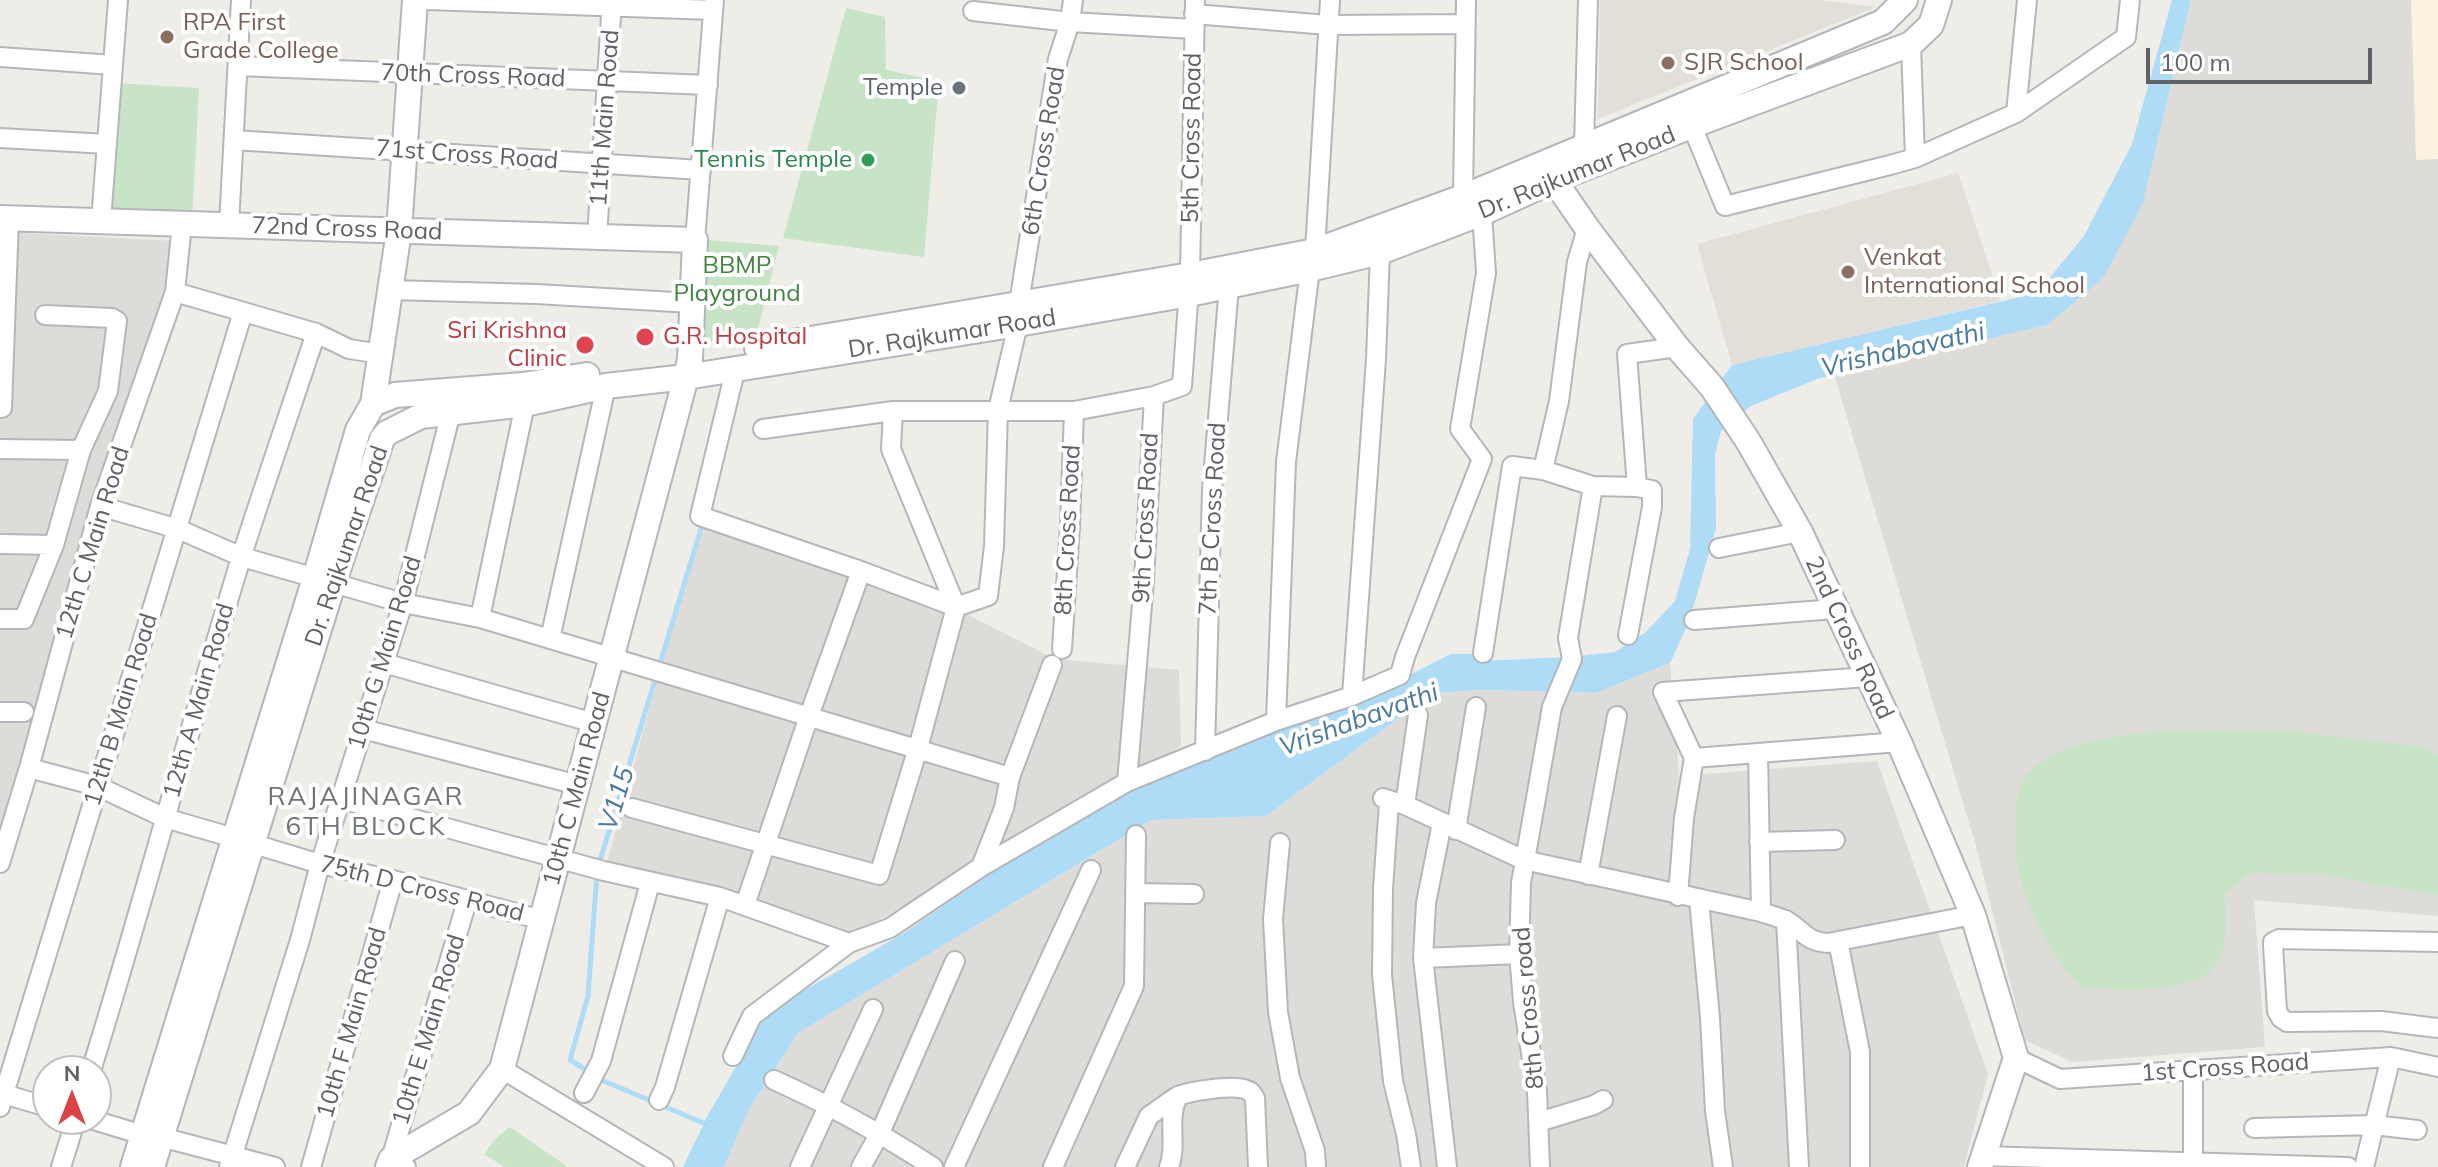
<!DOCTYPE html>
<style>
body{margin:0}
#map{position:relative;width:2438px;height:1167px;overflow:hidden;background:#efede7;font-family:Mulish,sans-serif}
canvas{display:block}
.north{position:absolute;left:32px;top:1055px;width:80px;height:80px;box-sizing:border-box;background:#fff;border:2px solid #bfc0c1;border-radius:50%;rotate:0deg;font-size:22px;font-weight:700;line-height:32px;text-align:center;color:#5e6265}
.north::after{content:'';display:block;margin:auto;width:28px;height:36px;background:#da4342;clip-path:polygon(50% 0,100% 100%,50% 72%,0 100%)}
.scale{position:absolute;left:2146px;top:48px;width:226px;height:36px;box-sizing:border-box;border:4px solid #5e6265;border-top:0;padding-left:10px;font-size:24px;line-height:28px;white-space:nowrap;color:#5e6265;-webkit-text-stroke:6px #fff;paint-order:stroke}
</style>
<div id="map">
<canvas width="2438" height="1167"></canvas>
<div class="north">N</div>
<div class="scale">100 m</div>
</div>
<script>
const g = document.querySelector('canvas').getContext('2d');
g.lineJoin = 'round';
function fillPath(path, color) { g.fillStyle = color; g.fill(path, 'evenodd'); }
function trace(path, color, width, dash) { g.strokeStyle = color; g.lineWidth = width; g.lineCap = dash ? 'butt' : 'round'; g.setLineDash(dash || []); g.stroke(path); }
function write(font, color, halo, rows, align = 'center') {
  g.font = font + ' Mulish,sans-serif'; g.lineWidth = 8; g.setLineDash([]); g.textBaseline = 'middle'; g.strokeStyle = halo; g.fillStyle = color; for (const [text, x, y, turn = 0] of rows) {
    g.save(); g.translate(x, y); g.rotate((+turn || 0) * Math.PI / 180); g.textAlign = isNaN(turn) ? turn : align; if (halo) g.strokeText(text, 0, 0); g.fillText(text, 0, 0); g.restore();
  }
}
const commercial = new Path2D(`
 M2411 0H2438V159L2416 160Z`);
const industrial = new Path2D(`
 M2191 0H2411L2416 160 2438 159V916L2254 900 2265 1047 2072 1062 2025 1040 1974 839 1834 374 2047 325 2143 203Z
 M0 232 177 241 173 280 0 838Z
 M701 520 915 588 1055 659 1179 670 1181 746 913 901 845 938 607 863Z
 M1670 663 1679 776 1877 761 1988 1074 1964 1167H724L749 1109 798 1033 1151 820 1266 816 1411 709 1436 693 1481 690 1596 693Z`);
const education = new Path2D(`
 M1600 0H1819L1876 7 1598 119Z
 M1958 173 2001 301 1732 365 1697 244Z`);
const green = new Path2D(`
 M846 8 885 17 886 70 939 81 924 257 783 238Z
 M117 83 199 88 192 220 109 215Z
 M708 240 779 246 756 337 696 344Z
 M2287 731 2417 746 2438 755V895L2318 874 2251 873 2225 893C2225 911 2227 932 2223 949 2211 1000 2124 989 2084 989 2076 981 2066 972 2060 962 2038 929 2013 878 2015 838 2016 819 2013 794 2025 778 2066 720 2222 732 2287 731Z
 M510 1127 568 1167H505L484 1154 496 1138Z`);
const water = new Path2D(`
 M2172 0H2191L2143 203 2104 277 2047 325 1817 379 1751 406 1721 431 1715 454 1716 528 1689 622 1670 663 1596 693 1481 690 1437 693 1411 709 1266 816 1151 820 798 1033 749 1109 724 1167H683L708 1115 768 1011 906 932 1056 827 1241 739 1370 695 1451 654H1472L1482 661 1567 657 1615 652 1646 632 1675 601 1690 549 1693 419 1732 365 2037 293 2084 236 2132 144Z`);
const stream = new Path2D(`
 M599 864 703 522
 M597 874 588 996 570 1060 604 1081 708 1125`);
const street = new Path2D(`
 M427 0 713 10
 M973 11 1070 22 1194 29
 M1194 14 1328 25 1466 24
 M1911 44 1915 158
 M0 57 113 65
 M238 66 708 85
 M2016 113 2027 0
 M1687 114 1725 206 1890 165 1915 158 2016 113 2126 37 2130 0
 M0 138 107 144
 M234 140 701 170
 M1584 145 1588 0
 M1463 197 1466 0
 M101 221 118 0
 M229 225 241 0
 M597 237 612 0
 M695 240 714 0
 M391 290 536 294 692 303
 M175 292 316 333 349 349 381 354
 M1019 303 1058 59 1070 22 1073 0
 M736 367 700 516 861 571 809 716 745 905
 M2 408 9 218
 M763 429 893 411
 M0 449 81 450
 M1593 486 1637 487 1652 490V507L1628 635
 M1637 487 1627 354 1677 347
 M100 506 178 529 242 557 403 603 480 618 1010 777 1004 808 981 867 890 928 849 943
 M0 544 54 545 81 450 108 391 117 321 112 318 45 315
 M1719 548 1800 532
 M861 571 956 607 988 596 994 546 998 410 1018 324
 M480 618 525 404
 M0 619H24L54 545
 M1694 620 1835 609
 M550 639 606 386
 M1062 649 1070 526 1074 411
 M1483 653 1512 466 1543 470
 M384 663 594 723
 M1352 696 1376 359 1380 252
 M0 712H24
 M1276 721 1286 462 1310 269 1315 251 1330 0
 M363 729 578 785
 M1205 751 1212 490 1229 286
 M1758 753 1761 912
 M1694 758 1663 692 1868 677
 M29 768 97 786 165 818 234 838 320 864 393 880 542 920
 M1010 777 1052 665
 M1127 782 1144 581 1154 396 1182 386 1190 275 1195 0
 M1383 798 1405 805 1524 860 1761 912C1769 915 1779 917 1787 921 1804 931 1805 941 1828 943L1973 915
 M341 799 604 871 720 897 849 943 752 1016 733 1056
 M1389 802 1383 889 1382 975 1393 1081 1406 1134 1411 1167
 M1405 805 1418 715
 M632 808 879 875 918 748 956 607 891 449 893 411H1074L1154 396
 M1456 830 1476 707
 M1759 842 1835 840
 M1280 843 1273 919 1278 1012 1290 1078 1315 1151 1316 1167
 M0 863 29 768 100 506 175 292 182 224
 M981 867 1127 782 1276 721 1352 696 1400 675 1405 657 1482 459 1460 429 1486 273 1482 213
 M1588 875 1617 716
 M1135 893 1194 894
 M1678 896 1684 818 1694 758 1899 742
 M1699 900 1710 1018 1715 1111 1723 1167
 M1786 920 1799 1167
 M1838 941 1860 1052V1167
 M2438 942 2279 939 2273 942V945L2277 1011 2281 1018 2287 1022 2381 1021 2438 1028
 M1423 958 1426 903 1442 823
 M2016 1058 2060 1079 2391 1057 2438 1067
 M502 1069 664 1167
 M2193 1070V1162
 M91 1071C144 901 189 728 241 558 265 483 291 408 316 333
 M774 1080C830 1105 882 1134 933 1167
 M0 1093 48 1107
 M584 1093 601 1061 650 883
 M659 1100 665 1087 720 897
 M0 1107 243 312
 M90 1119 143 1135
 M1539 1122 1594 1105 1603 1100
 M2254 1128 2374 1125 2417 1130
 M161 1137 275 1167
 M1983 1156 2348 1167
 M61 1167 76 1119
 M229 1167 300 940 320 864 403 603 451 412
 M311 1167 393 880
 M406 1167 391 1159 467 901
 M800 1167 873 1009
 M861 1167 880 1133 955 961
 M954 1167 1091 870
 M1053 1167 1134 986 1136 835
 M1125 1167 1149 1116 1176 1097
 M1169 1167C1178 1143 1166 1120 1178 1096 1191 1091 1231 1085 1244 1089 1251 1091 1251 1092 1255 1098L1258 1167
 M1447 1167 1423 958 1519 954
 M1540 1167 1537 1091 1523 1002 1519 954 1521 883 1552 707 1572 659 1568 638 1593 486 1543 470 1559 401 1577 262 1587 228
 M2364 1167 2391 1057`);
const secondary = new Path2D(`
 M1548 167 1554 180 1587 228 1677 347 1712 387 1748 441 1800 532 1899 742 1973 915 2016 1058 1980 1167
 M0 218 695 240 690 359 686 377 502 1069 469 1113 391 1159 388 1167
 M757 348 1190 275 1315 251 1463 197 1883 22 1905 0
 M373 404 399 231 415 0
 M133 1167 315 578 358 430 373 404 395 395 523 385 587 375
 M152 1167 333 584 382 439 387 433 421 416 525 404 606 386 686 377 1018 324 1189 294 1310 269 1380 252 1482 213 1554 180 1691 126 1911 44 1931 25 1939 0`);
const markers = [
 [167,37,8,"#8d6e63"],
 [1668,63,8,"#8d6e63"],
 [959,88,8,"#6b7280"],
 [868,160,8,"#2e9e5b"],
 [1848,272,8,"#8d6e63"],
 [645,337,10,"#e0444e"],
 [585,345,10,"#e0444e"]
];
const educationNames = [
 ["RPA First",183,23],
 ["Grade College",183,51],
 ["SJR School",1684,63],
 ["Venkat",1864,258],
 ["International School",1864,286]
];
const streetNames = [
 ["70th Cross Road",473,76,2],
 ["11th Main Road",605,118,-86],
 ["5th Cross Road",1192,138,-89],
 ["6th Cross Road",1044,151,-81],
 ["71st Cross Road",467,155,4],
 ["Dr. Rajkumar Road",1577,173,-22],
 ["72nd Cross Road",347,229,2],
 ["Dr. Rajkumar Road",952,334,-9],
 ["9th Cross Road",1146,518,-87],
 ["7th B Cross Road",1213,519,-87],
 ["8th Cross Road",1068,530,-87],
 ["12th C Main Road",93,543,-73],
 ["Dr. Rajkumar Road",347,546,-71],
 ["2nd Cross Road",1849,638,65],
 ["10th G Main Road",385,653,-73],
 ["12th A Main Road",199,701,-74],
 ["12th B Main Road",121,710,-73],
 ["10th C Main Road",577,789,-75],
 ["75th D Cross Road",422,889,14],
 ["8th Cross road",1529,1008,-95],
 ["10th F Main Road",352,1023,-74],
 ["10th E Main Road",429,1030,-73],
 ["1st Cross Road",2225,1068,-4]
];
const worshipNames = [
 ["Temple",943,88]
];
const leisureNames = [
 ["Tennis Temple",852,160]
];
const parkNames = [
 ["BBMP",737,266],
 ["Playground",737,294]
];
const healthNames = [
 ["Sri Krishna",567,331],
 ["Clinic",567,359],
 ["G.R. Hospital",663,337,"left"]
];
const waterNames = [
 ["Vrishabavathi",1903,350,-13],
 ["Vrishabavathi",1359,720,-20],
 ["V115",617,799,-73]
];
const neighbourhoodNames = [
 ["RAJAJINAGAR",366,797],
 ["6TH BLOCK",366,827]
];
fillPath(commercial, '#fbf3e0');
fillPath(industrial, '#dedcd9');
fillPath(education, '#e2ded8');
fillPath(green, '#c8e4c6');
fillPath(water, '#aedcf7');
trace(stream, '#aedcf7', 5);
trace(street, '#b4b7ba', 22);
trace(secondary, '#b3b6ba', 28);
trace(street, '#fff', 18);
trace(secondary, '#fff', 24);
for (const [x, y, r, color] of markers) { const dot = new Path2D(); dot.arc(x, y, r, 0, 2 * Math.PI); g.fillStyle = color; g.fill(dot); trace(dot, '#fff', 3); }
write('24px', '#785e54', '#fff', educationNames, 'left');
write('24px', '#5e6265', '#fff', streetNames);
write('24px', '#5b616d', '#fff', worshipNames, 'right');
write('24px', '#27864d', '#fff', leisureNames, 'right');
write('24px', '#40843e', '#fff', parkNames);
write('24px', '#be3a42', '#fff', healthNames, 'right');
write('italic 26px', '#487aa0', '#fff', waterNames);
g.letterSpacing = '2px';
write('26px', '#6f7477', '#fff', neighbourhoodNames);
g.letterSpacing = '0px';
</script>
